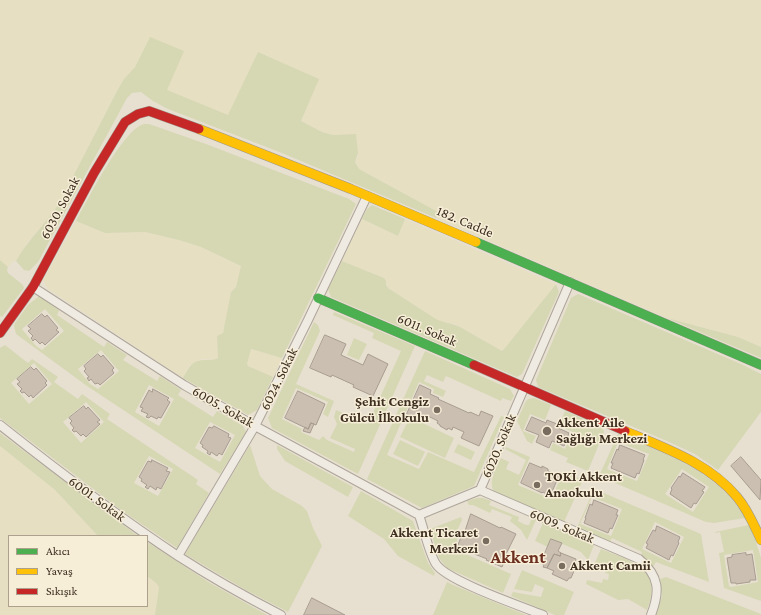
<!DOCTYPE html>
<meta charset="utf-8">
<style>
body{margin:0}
#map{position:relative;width:761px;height:615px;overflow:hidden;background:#e7e0d1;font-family:"Crimson Pro",serif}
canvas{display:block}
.legend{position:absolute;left:8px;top:535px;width:140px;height:72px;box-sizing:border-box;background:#f7eed8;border:1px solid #ada18e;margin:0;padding:5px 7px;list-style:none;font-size:12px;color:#3d2e20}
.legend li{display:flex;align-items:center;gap:8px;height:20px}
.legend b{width:20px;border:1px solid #ada18e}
</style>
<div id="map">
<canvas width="761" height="615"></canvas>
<ul class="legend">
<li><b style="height:5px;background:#4caf50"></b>Akıcı</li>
<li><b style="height:5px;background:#ffc107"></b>Yavaş</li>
<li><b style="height:5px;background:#c62828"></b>Sıkışık</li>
</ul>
</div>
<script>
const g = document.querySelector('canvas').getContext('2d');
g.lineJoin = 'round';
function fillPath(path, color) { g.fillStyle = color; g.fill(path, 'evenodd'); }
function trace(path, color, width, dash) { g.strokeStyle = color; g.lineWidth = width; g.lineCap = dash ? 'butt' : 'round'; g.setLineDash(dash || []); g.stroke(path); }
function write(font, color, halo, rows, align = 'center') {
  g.font = font + ' "Crimson Pro",serif'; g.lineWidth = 3; g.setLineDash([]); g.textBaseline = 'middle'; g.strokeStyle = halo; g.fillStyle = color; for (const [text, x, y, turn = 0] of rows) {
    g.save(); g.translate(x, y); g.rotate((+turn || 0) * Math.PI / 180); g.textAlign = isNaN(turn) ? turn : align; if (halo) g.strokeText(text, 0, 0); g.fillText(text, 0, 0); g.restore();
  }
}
const farmland = new Path2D(`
 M0 0H761V347L738 337 667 318 436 218 438 212 359 169 355 161 358 157 356 134 333 135 322 132 301 121 318 79 258 52 228 116 167 90 150 37 135 67 124 79 117 91 60 202 49 218 27 243 16 261H13L8 267 0 260Z
 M362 219 398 236 405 219 556 284 505 348 502 351 500 350 460 327 455 324 442 322 436 319 388 288 384 278 342 261Z
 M76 221 105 233 145 232 179 240 201 247 241 266 236 287 231 292 223 333 217 337 218 358 215 360 202 359 189 366 183 378 48 289 43 280Z
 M251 349 282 358 273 377 248 366 247 364Z
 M0 446 55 490 98 536H9V606H147V576L156 583 159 587 155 615H0Z`);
const green = new Path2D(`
 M150 37 184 51 167 90 228 115 258 52 319 79 301 121 322 132 333 135 356 134 358 153 355 162 359 169 438 212 436 218 282 153 168 109 153 101 141 92 132 93 127 98 38 262 29 271 24 270 16 261C28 239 47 223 60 202L117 91 124 79 135 67Z
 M144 124H149L206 144 349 199 356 204 282 358 251 349 247 364 248 366 273 377 257 410 248 415 183 378C190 365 193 359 208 360 212 360 214 360 218 358L217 336 223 333 231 292 236 287 241 266 201 247 179 240 145 232 105 233 76 221C87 201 123 129 144 124Z
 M372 205 405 219 398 236 362 219 367 209Z
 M0 260 8 267 7 270 8 273 23 285 24 288 2 317 0 316Z
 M342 261 384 278 386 281V285L388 288 436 319C444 323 452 323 460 327L502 351 505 348 556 284 559 292 522 374 517 377 331 297 328 289Z
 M578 294 741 364 761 374V412L718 470 695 454 667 441 538 387 536 380 571 298Z
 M39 296 59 310 57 315 104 347 107 342 127 355 123 360 157 381 160 376 181 390 178 395 213 417 217 411 243 426 246 432 220 474 87 386 16 334 14 326 15 323 28 305ZM45 309 64 331 42 350 36 346 22 329ZM101 350 119 371 98 389 90 384 78 369ZM149 385 174 399 159 426 135 412ZM210 422 235 435 220 462 195 448Z
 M334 312 415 346 358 474 272 428 268 418 314 322 318 325 320 331 296 384 334 401 328 417 323 414 328 402 296 388 282 419 302 429 301 432 319 440 323 436 327 440 354 452 355 449 330 438 337 424 334 417 336 410 368 424 401 351 372 338 374 333 333 315Z
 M667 318 738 337 761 347V358Z
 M354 338 367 344 359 360 347 355Z
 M5 345 28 363 32 359 58 377 54 382 78 399 82 394 110 414 107 419 198 480 196 484 209 493 177 548 121 510 0 418V348ZM34 363 52 384 29 404 11 383ZM86 402 104 422 81 443 63 422ZM149 456 173 469 158 496 134 483Z
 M425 351 510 389 514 396 511 401 502 398 501 401 446 376 443 382 427 375 424 381 446 391 443 397 433 393 434 389 419 382 387 455 419 469 428 452 474 472 501 416 504 417 474 486 422 508 367 479Z
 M534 398 551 405 545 420 530 414 523 431 536 436 532 444 527 441 517 421 526 401 528 399Z
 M565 411 602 427 604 432 588 471 566 462 568 458 550 450 553 443 565 449 573 432 559 426Z
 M410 417 454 438 445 458 400 437Z
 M0 433 93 503 138 536H98L55 490 0 446Z
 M618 434C666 454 718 471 745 518L714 523 706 522 599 476ZM618 442 649 454 637 481 607 469ZM682 469 709 487 693 512 665 494Z
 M400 440 425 452 418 466 393 454Z
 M458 444 475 452 471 460 454 452Z
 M250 445 260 476 272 489 302 506 307 511 313 528 322 546 288 612 244 589 185 554Z
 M277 445 353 487 348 497 285 461 277 449Z
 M506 447 530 457 518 485 551 499 564 471 583 480 564 522 494 492C488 481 496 469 501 458L509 462 506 469 519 475 526 460 505 449Z
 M594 489 701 534 709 582 656 562 653 567 641 555 642 552 612 538 610 542 577 528ZM592 497 622 509 611 536 580 524ZM655 522 684 537 671 563 642 549Z
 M361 491 413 521 428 563 435 573 434 576 398 556 384 539 348 516Z
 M477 498H483L491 501 489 505 519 517 518 521 526 525H529L532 518 536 520 527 540 521 530 510 521 512 517 492 509 490 513 473 505H469L467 501Z
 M461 517 462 520 456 533 459 535 454 549 511 574 503 593 447 568 439 558 430 529Z
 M543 523 594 545 588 560 581 552 551 539 548 547 535 541Z
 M749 525 755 539 761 558V601L724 588 719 553 724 552 720 532 716 533 715 532ZM753 550 758 582 731 587 729 586 724 555Z
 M147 542 210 583 267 615H155L159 587 156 583 147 576Z
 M601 549C633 562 664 568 647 610L628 599 618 600 586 584 587 580 602 583 603 579 608 580 609 574 605 573 606 568 594 565Z
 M522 570 574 592 564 615H555L511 596 513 592 541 597 544 588 535 584 532 592 514 589Z
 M666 577 761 614V615H656L662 596 660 579Z
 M447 582 453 585 526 615H433Z`);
const building = new Path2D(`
 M42 314 45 317 47 315 58 328 56 330 59 332 45 345 42 342 40 344 35 339 33 341 31 338 33 336 28 331 31 329 28 326Z
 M325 335 346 344 341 355 363 365 368 354 388 364 373 396 353 387 354 385 332 375 331 377 310 368Z
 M98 354 101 357 103 355 114 368 112 370 114 373 100 385 98 383 95 384 91 379 89 381 87 378 89 377 84 371 86 369 84 366Z
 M31 367 34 370 36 368 47 381 45 383 47 385 33 398 31 395 29 397 24 392 22 393 20 391 22 389 17 384 20 382 17 379Z
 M420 385 431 390 430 394 439 398 438 399 469 413 470 412 479 416 481 411 493 416 479 446 461 438 464 432 453 427 452 430 448 428 447 430 440 426V425L437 423 438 421 428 416 425 422 407 414Z
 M153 389 169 398 167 400 170 402 161 418 158 417 157 419 151 416 149 418 146 417 148 414 141 411 143 408 140 407 149 390 152 392Z
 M298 391 325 404 316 425 311 423 308 429 285 418Z
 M84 406 86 409 88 407 100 420 97 422 100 424 86 437 83 434 81 436 76 431 74 432 72 430 74 428 70 423 72 421 69 418Z
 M532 417 546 423 547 420 557 424 556 427 569 433 564 446 552 441 549 448 536 442 539 435 526 430Z
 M311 423 314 424 310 433 303 431 305 427 308 429Z
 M214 426 229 434 228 437 231 438 222 455 219 453 217 456 211 452 210 455 207 453 208 451 202 447 203 445 200 443 209 427 212 428Z
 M620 445 645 455 643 460H644L639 474 637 473 635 478 611 468 613 463H611L617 449 618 450Z
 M741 457 761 480 760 500 731 466Z
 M152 460 168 468 166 471 170 472 161 489 157 487 156 490 150 486 148 489 145 487 147 485 141 481 142 479 139 477 148 461 151 462Z
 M530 463 542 468V466L548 469V471L559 476 550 496 543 492 542 493 521 483Z
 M683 473 705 487 702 491 704 492 696 504 694 503 691 508 670 494 672 489 671 488 679 476 680 477Z
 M594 500 618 510 616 515H618L612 529 610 528 608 533 584 523 586 518H585L590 504 592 505Z
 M471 514 500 528 501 527 516 534 506 554 507 555 502 567 486 560 487 559 457 547 462 535 463 536Z
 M657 526 680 537 678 542 679 543 673 556 671 555 669 560 646 548 648 544 646 543 653 530 655 531Z
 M551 539 562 543 558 551 561 553 560 556 554 554 547 568 543 567 544 565 541 563Z
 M561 553 576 559 575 563 577 564 571 578H569L567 581 552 574 554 571 547 568 554 554 560 556Z
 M746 553V555L752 554 756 580H750V582L736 584V583H731L727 558 732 557V555Z
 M312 598 345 615H304Z`);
const street = new Path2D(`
 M33 287 184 385 255 426 419 515
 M0 425C58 471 117 516 178 556 212 578 246 597 281 615
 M480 490 639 559C660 576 660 592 651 615
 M178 556 255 426 308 320 367 196
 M543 615C521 606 447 581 436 564 429 553 424 529 419 515L480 490 570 282`);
const fast = new Path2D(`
 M476 242 761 365
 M318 298 474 365`);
const slow = new Path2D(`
 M199 129 351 189 476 242
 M625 431C665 448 709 463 737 497 748 510 754 525 761 540`);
const jam = new Path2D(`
 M0 333 33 287 94 173 125 122 138 114 149 111 199 129
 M474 365 625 431`);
const markers = [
 [437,410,4,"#786c5e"],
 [547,431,5,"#786c5e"],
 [537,485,4,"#786c5e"],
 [486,541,4,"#786c5e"],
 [562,566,4,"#786c5e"]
];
const streetNames = [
 ["6030. Sokak",60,208,-62],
 ["182. Cadde",465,222,23],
 ["6011. Sokak",427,330,23],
 ["6024. Sokak",279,379,-64],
 ["6005. Sokak",223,407,30],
 ["6020. Sokak",499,446,-67],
 ["6001. Sokak",97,499,36],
 ["6009. Sokak",562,526,23]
];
const poiNames = [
 ["Şehit Cengiz",429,402,"right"],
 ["Gülcü İlkokulu",429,418,"right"],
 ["Akkent Aile",556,423],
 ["Sağlığı Merkezi",556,439],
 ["TOKİ Akkent",545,477],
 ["Anaokulu",545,493],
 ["Akkent Ticaret",478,533,"right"],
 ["Merkezi",478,549,"right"],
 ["Akkent Camii",570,566]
];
const districtNames = [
 ["Akkent",518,557]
];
fillPath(farmland, '#e6dfc2');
fillPath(green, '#d6d7b3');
fillPath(building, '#cbbfb2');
trace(building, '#a89c90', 1);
trace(street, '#ada599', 10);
trace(fast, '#9c958a', 10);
trace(slow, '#9c958a', 10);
trace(jam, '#9c958a', 10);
trace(street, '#efebe3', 8);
trace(fast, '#4caf50', 9);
trace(slow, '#ffc107', 9);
trace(jam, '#c62828', 9);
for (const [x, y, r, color] of markers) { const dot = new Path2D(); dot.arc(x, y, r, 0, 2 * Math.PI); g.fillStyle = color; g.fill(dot); trace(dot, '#f7eed8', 1.5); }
write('14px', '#3d2e20', '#f7eed8', streetNames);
write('bold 14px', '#3d2e20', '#f7eed8', poiNames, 'left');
write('bold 18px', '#6b2e1e', '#f7eed8', districtNames);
</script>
